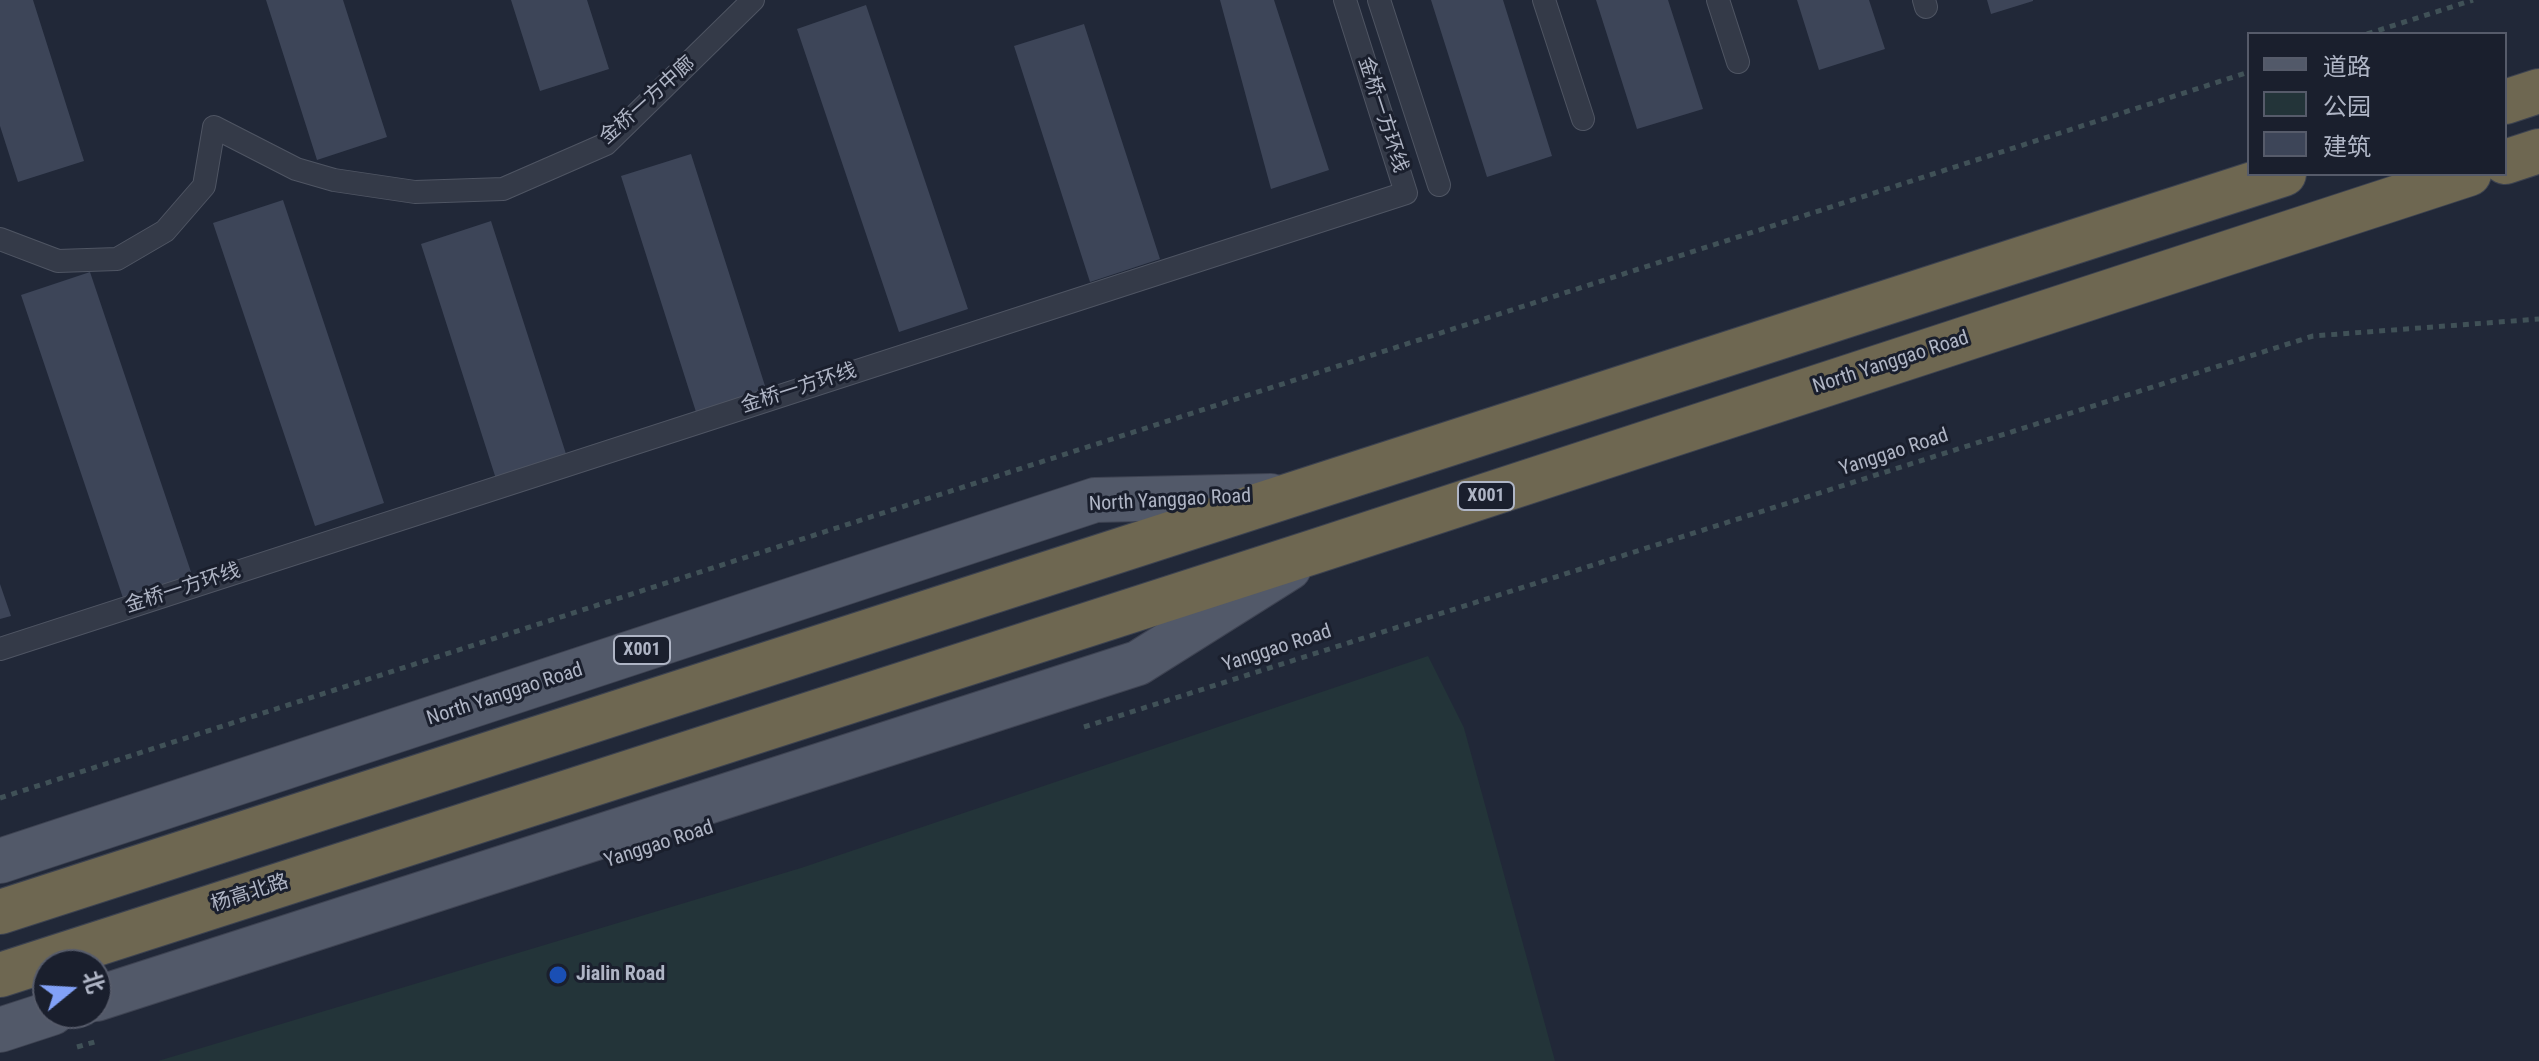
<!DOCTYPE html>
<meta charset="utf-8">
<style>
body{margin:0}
#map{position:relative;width:2539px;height:1061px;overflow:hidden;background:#212838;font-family:"Roboto Condensed","Noto Sans SC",sans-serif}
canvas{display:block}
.legend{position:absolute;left:2247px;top:32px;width:260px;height:144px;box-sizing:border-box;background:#1a1f2d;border:2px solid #565b6a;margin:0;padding:10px 14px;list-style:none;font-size:24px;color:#afb5c5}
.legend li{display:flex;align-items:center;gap:16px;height:40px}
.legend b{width:40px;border:2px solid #565b6a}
.north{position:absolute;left:32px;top:949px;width:80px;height:80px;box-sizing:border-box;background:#1a1f2d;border:2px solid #565b6a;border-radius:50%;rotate:72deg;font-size:22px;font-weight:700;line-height:32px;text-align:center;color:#afb5c5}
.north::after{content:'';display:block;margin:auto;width:28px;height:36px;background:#82a1f7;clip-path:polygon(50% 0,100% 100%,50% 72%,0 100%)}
</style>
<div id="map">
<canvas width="2539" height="1061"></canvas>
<ul class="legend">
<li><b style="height:10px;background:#525969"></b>道路</li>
<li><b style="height:22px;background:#233439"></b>公园</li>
<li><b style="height:22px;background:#3d4558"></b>建筑</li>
</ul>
<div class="north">北</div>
</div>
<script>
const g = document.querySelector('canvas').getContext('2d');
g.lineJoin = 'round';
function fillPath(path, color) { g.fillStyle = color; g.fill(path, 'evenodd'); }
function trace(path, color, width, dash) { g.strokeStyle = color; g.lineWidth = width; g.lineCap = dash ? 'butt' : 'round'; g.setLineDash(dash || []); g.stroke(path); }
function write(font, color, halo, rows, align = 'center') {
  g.font = font + ' "Roboto Condensed","Noto Sans SC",sans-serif'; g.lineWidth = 6; g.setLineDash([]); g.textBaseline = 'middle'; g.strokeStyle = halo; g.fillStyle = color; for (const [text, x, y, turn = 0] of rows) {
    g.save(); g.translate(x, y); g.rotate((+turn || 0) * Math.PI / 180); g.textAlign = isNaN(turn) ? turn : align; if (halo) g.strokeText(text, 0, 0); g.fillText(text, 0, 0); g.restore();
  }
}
const green = new Path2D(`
 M1428 656 1464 728 1555 1061H158L801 868Z`);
const building = new Path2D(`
 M0 0H33L84 161 18 182 0 126Z
 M266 0H343L387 137 317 160Z
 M511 0H587L609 69 540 91Z
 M1220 0H1274L1329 170 1271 189Z
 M1431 0H1503L1552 156 1487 177Z
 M1596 0H1668L1703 109 1637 129Z
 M1797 0H1869L1885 49 1819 70Z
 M1987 0H2033V1L1991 14Z
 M866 5 968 309 899 332 797 29Z
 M1084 24 1160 259 1090 282 1014 46Z
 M691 154 766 389 696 412 621 176Z
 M283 200 384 503 315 526 213 223Z
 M491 221 567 457 496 479 421 244Z
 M90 272 192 575 123 598 21 295Z
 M0 584 11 616 0 619Z`);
const path = new Path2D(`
 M2367 34 2473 0
 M1084 727 2313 336 2539 319
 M0 798 2249 72
 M77 1047 98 1041`);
const lane = new Path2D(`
 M1379 0 1439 185
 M1544 0 1583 119
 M1718 0 1738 62
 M1924 0 1926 7
 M0 239 58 261 117 259 165 231 204 186 214 127 296 169 334 180 415 192 503 189 606 144 753 0
 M0 649 1406 193 1345 0`);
const primary = new Path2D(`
 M0 861 1095 500 1271 496
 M96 999 1138 663 1289 568
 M0 1030 52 1013`);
const highway = new Path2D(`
 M2505 102 2539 91
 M2505 162 2539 151
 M0 912 2284 174
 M0 975 1313 552 2469 174`);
const markers = [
 [558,975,10,"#1a4fb4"]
];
const shields = [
 [1486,496,56],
 [642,650,56]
];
const shieldNames = [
 ["X001",1486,496],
 ["X001",642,650]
];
const streetNames = [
 ["金桥一方中廊",648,101,-42],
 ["金桥一方环线",1382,115,72],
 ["North Yanggao Road",1891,363,-18],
 ["金桥一方环线",799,389,-18],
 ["Yanggao Road",1894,453,-18],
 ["North Yanggao Road",1170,501,-3],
 ["金桥一方环线",183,589,-18],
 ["Yanggao Road",1277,649,-18],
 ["North Yanggao Road",505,695,-18],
 ["Yanggao Road",659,845,-18],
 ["杨高北路",250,894,-18]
];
const poiNames = [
 ["Jialin Road",576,975]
];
fillPath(green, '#233439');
fillPath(building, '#3d4558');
trace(lane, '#4f5563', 24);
trace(primary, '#3e4352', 46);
trace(highway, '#3c4250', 46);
trace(path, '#405157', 5, [6, 6]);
trace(lane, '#343a48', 22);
trace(primary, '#525969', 44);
trace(highway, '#6e6751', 44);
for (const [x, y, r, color] of markers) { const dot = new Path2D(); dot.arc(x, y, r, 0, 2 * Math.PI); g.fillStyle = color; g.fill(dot); trace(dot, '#1a1f2d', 3); }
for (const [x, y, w] of shields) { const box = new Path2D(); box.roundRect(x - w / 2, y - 14, w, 28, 6); g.fillStyle = '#1a1f2d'; g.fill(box); trace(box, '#afb5c5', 2); }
write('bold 18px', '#afb5c5', null, shieldNames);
write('20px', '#afb5c5', '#1a1f2d', streetNames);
write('bold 20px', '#afb5c5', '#1a1f2d', poiNames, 'left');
</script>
